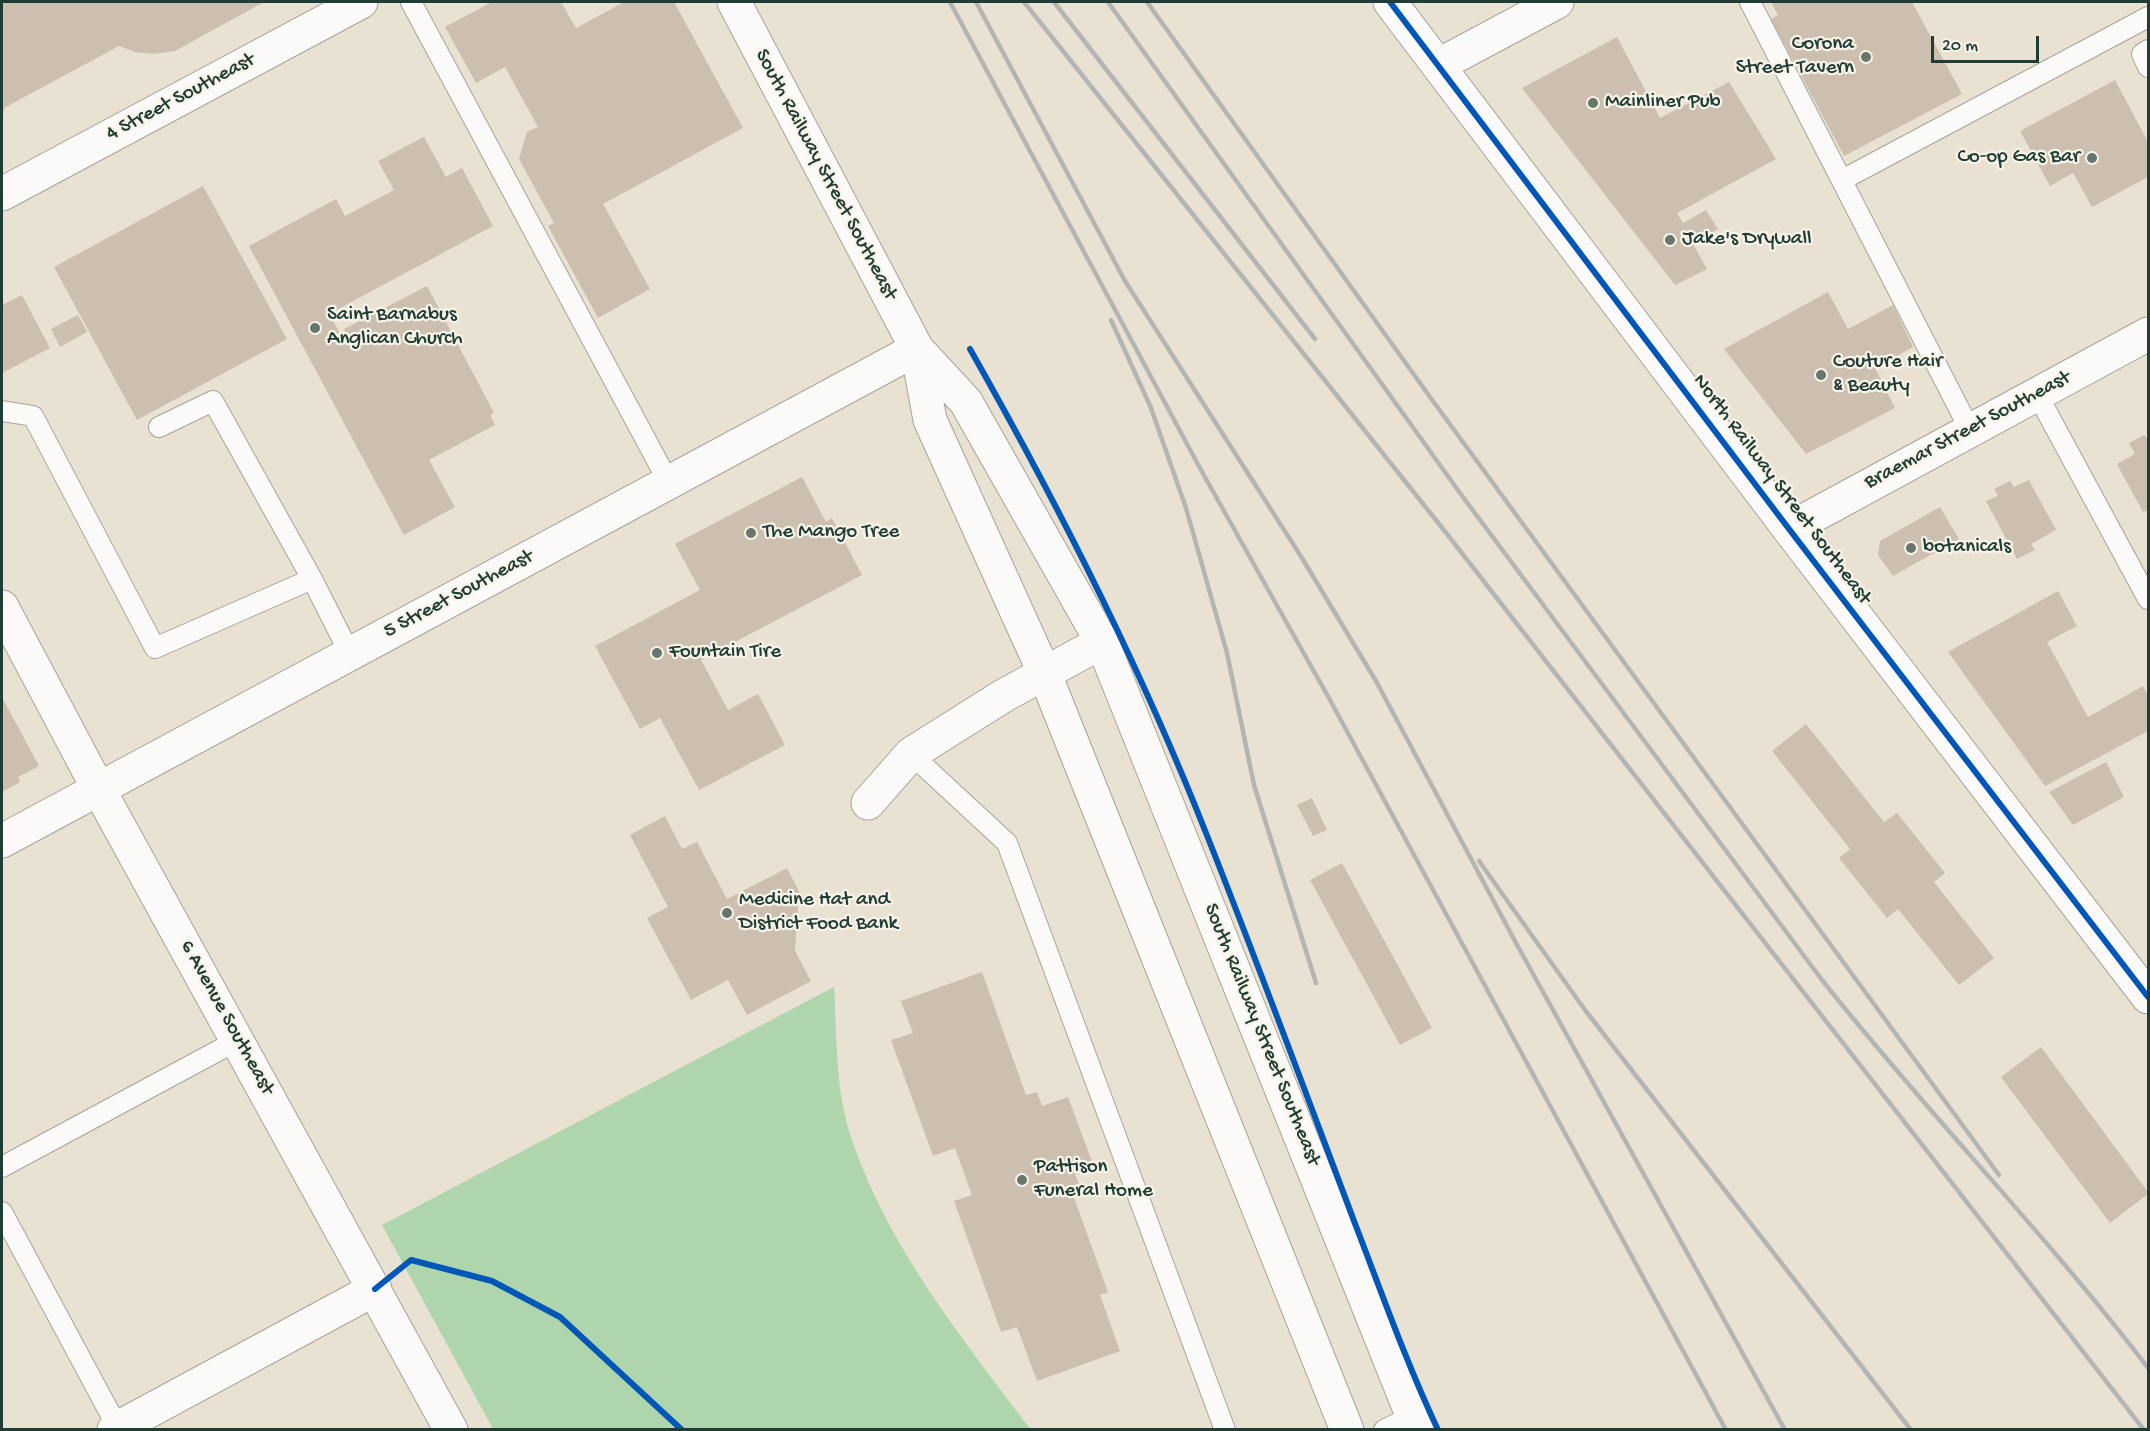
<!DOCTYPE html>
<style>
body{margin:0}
#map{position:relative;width:2150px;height:1431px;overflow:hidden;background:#e9e1d2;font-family:"Gochi Hand",sans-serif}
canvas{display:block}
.frame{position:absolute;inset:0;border:3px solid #1f3d34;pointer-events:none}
.scale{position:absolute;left:1931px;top:36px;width:108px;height:27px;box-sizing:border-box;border:3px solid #1f3d34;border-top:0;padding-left:8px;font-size:18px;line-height:21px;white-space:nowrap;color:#1f3d34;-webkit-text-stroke:4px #f7f3e8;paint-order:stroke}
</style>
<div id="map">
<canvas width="2150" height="1431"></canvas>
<div class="frame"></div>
<div class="scale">20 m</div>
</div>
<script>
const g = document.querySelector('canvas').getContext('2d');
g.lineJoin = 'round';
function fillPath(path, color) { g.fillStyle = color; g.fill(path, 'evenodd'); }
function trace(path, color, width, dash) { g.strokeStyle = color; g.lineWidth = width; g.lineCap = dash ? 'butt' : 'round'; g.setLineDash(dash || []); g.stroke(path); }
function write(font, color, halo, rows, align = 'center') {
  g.font = font + ' "Gochi Hand",sans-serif'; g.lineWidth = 4.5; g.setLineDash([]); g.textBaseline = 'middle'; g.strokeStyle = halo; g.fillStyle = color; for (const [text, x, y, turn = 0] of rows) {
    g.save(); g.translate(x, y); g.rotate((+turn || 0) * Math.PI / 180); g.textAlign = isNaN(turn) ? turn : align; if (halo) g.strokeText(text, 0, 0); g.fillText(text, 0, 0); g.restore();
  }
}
const green = new Path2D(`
 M834 987C837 1037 835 1092 852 1140 889 1249 963 1339 1030 1429H493L382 1225Z`);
const building = new Path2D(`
 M2 2H264L175 51 153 54 135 52 119 46 4 108 3 117Z
 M492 2H561L576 28 624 2H674L743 128 603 204 650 289 598 318 548 226 554 223 519 159 527 132 538 127 505 67 476 83 445 27Z
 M1771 2H1912L1962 94 1844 156 1771 19 1778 15Z
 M1617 37 1660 118 1729 82 1776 159 1677 213 1683 223 1706 210 1718 229 1693 244 1707 269 1675 285 1522 88Z
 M2115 80 2148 142V177L2092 207 2073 173 2050 186 2020 131Z
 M424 137 446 177 462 168 493 226 329 314 346 344 351 342 344 329 427 286 494 413 490 415 495 425 429 460 455 507 404 535 249 246 336 199 345 216 394 190 378 161Z
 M203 186 287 339 137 420 54 267Z
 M1828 292 1848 329 1893 305 1913 347 1875 368 1895 408 1806 454 1724 349Z
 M22 295 50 348 2 373V305Z
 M78 315 87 332 60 347 51 329Z
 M2144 435 2148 439V510L2143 512 2117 464 2135 454 2129 443Z
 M802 477 826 522 832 518 862 575 701 660 728 710 758 694 785 745 699 790 660 718 640 729 595 646 700 590 675 544Z
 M2029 480 2056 530 2031 544 2035 550 2017 559 1986 501 1998 496 1994 489 2010 481 2014 487Z
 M1940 507 1959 539 1893 576 1878 555 1880 541Z
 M2058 591 2077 626 2047 642 2088 717 2143 686 2148 696V731L2045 786 1948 652Z
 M2 697 39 766 18 777 20 782 2 792Z
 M1806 724 1884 822 1897 813 1945 873 1934 882 1994 958 1959 985 1898 909 1887 918 1839 858 1850 849 1772 751Z
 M2106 762 2124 797 2073 825 2049 792Z
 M1312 798 1327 830 1313 836 1297 805Z
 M665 816 682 849 697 842 727 899 787 868 799 891 795 951 811 981 747 1015 728 980 691 1000 647 918 668 907 630 835Z
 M1342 863 1432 1028 1400 1045 1310 880Z
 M982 972 1026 1095 1037 1092 1042 1106 1068 1097 1093 1164 1074 1171 1081 1189 1072 1192 1108 1292 1100 1295 1120 1351 1037 1381 1017 1327 1001 1332 954 1201 972 1195 955 1148 933 1156 891 1040 913 1033 901 1001Z
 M2041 1047 2148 1192V1194L2110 1223 2001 1077Z`);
const lane = new Path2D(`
 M411 2 669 483
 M1750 2 1970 430
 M2148 50 2142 54 2148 67
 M1842 180 2148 17
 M2037 394 2148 599
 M2 411 33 416 155 648 312 579
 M159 427 213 401 312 579 350 654
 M911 754 1007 843 1225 1430
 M2 1167 238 1040
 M2 1212 119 1430
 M1384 1430 1412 1416`);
const street = new Path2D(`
 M1439 65 1557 2
 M2 194 361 2
 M1789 529 2148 334
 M2 607 98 788 451 1430
 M868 803 911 754 1003 696 1102 642
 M2 841 917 349
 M114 1430 375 1289`);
const secondary = new Path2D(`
 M734 2 917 349 966 402 1102 642 1418 1430
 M1390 2 1789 529 2148 997
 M917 349 930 420 1044 672 1347 1430`);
const rail = new Path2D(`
 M950 2 1201 470 1330 700 1726 1430
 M976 2 1125 281 1302 558 1376 681 1516 943 1785 1430
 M1024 2 1447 534 2144 1430
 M1054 2 1315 339
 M1108 2 1460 493 1822 980C1927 1113 2046 1234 2148 1368
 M1147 2 1430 397 1999 1175
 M1111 320 1151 408 1186 508 1227 653 1254 785 1316 983
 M1479 861 1585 1010 1911 1430`);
const cycleway = new Path2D(`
 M1390 2 1789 529 2148 997
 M970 349C1059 506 1140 666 1206 833 1257 961 1305 1091 1354 1221 1381 1291 1406 1362 1438 1430
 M375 1289 411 1260 492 1281 560 1317 682 1430`);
const markers = [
 [1866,57,6,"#66766b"],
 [1593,103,6,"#66766b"],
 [2092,158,6,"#66766b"],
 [1670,240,6,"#66766b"],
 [315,328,6,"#66766b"],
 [1821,375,6,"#66766b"],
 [751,533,6,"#66766b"],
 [1911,548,6,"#66766b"],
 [657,653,6,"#66766b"],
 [727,913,6,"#66766b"],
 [1022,1180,6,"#66766b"]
];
const poiNames = [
 ["Corona",1854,45,"right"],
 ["Street Tavern",1854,69,"right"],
 ["Mainliner Pub",1605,103],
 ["Co-op Gas Bar",2080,158,"right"],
 ["Jake's Drywall",1682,240],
 ["Saint Barnabus",327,316],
 ["Anglican Church",327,340],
 ["Couture Hair",1833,363],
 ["& Beauty",1833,387],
 ["The Mango Tree",763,533],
 ["botanicals",1923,548],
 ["Fountain Tire",669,653],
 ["Medicine Hat and",739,901],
 ["District Food Bank",739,925],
 ["Pattison",1034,1168],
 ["Funeral Home",1034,1192]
];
const streetNames = [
 ["4 Street Southeast",181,98,-28],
 ["South Railway Street Southeast",825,175,62],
 ["Braemar Street Southeast",1968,431,-28],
 ["North Railway Street Southeast",1781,490,53],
 ["5 Street Southeast",459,595,-28],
 ["6 Avenue Southeast",226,1018,61],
 ["South Railway Street Southeast",1261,1035,68]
];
fillPath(green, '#aed5ac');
fillPath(building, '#ccbfaf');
trace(lane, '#a5a49a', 22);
trace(street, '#a5a49a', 35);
trace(secondary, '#a5a49a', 35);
trace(lane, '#fcfaf8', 20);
trace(street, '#fcfaf8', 33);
trace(secondary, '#fcfaf8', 33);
trace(rail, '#b3b5b2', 4.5);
trace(cycleway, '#0057b8', 6);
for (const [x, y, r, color] of markers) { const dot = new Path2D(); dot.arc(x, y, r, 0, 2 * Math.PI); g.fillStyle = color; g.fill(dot); trace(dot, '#f7f3e8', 2); }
write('21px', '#1f3d34', '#f7f3e8', poiNames, 'left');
write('21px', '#1f3d34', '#f7f3e8', streetNames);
</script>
